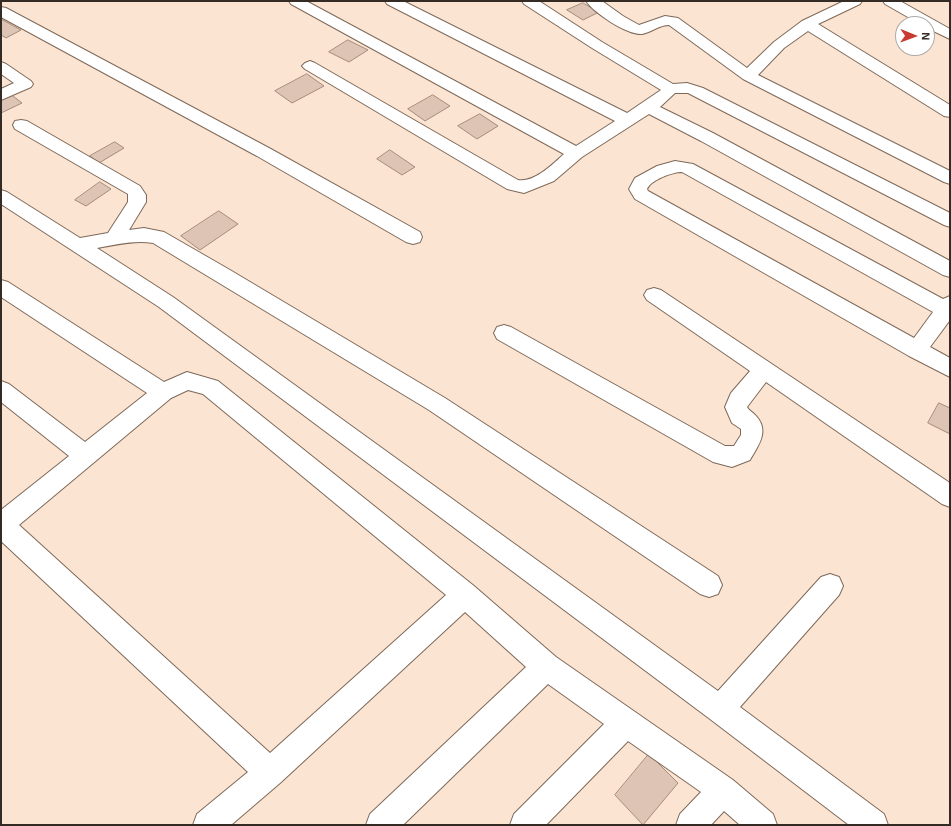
<!DOCTYPE html>
<style>
body{margin:0}
#map{position:relative;width:951px;height:826px;overflow:hidden;background:#fce4d2;font-family:Arial,sans-serif}
canvas{display:block}
.frame{position:absolute;inset:0;border:2px solid #342b25;pointer-events:none}
.north{position:absolute;left:895px;top:16px;width:40px;height:40px;box-sizing:border-box;background:#fff;border:1px solid #aeaaa8;border-radius:50%;rotate:91deg;font-size:11px;font-weight:700;line-height:16px;text-align:center;color:#342b25}
.north::after{content:'';display:block;margin:auto;width:14px;height:18px;background:#c83b30;clip-path:polygon(50% 0,100% 100%,50% 72%,0 100%)}
</style>
<div id="map">
<canvas width="951" height="826"></canvas>
<div class="frame"></div>
<div class="north">N</div>
</div>
<script>
const g = document.querySelector('canvas').getContext('2d');
g.lineJoin = 'round';
function fillPath(path, color) { g.fillStyle = color; g.fill(path, 'evenodd'); }
function trace(path, color, width, dash) { g.strokeStyle = color; g.lineWidth = width; g.lineCap = dash ? 'butt' : 'round'; g.setLineDash(dash || []); g.stroke(path); }
const building = new Path2D(`
 M583 3 599 12 583 20 567 10Z
 M1 19 21 30 6 38 1 35Z
 M348 40 368 50 349 62 329 52Z
 M307 74 324 86 292 103 275 91Z
 M9 93 22 103 1 113V96Z
 M433 95 450 106 425 121 408 109Z
 M480 114 498 126 477 139 458 126Z
 M115 142 124 148 99 163 90 156Z
 M390 150 415 167 402 175 377 159Z
 M100 182 111 189 86 206 75 200Z
 M219 211 238 224 200 250 181 236Z
 M939 403 950 408V434L928 423Z
 M649 754 678 783 643 825 615 795Z`);
const street = new Path2D(`
 M289 1H306L576 146 615 121 387 4 385 1H403L627 113 661 90 592 48 524 4 522 1H539L602 42 673 84 687 83 703 88 950 213V227L944 225 688 93H675L660 107 713 133 950 261V277L943 275 701 141 649 114 582 157 554 181 524 193 507 189 305 69 302 66 305 63 310 61 315 63 518 180C534 183 553 164 564 154L291 4Z
 M586 1H602L623 16 639 25 665 16 678 18 747 68 774 42 802 21 844 1H862L860 4 818 24 950 105V117L944 116 808 31 784 48 758 75 950 171V184L944 182 743 79 669 25C659 25 652 32 642 34 627 35 594 13 586 1Z
 M883 1H900L950 29V39L927 28V24H920L885 4Z
 M1 7 6 8 269 148 420 232 422 237 420 242 413 244 406 242 257 156 1 17Z
 M1 62 6 64 31 81 33 84 31 87 1 100V89L14 83 1 74Z
 M21 120 27 121 140 186 146 195V202L129 230 144 228 164 232 230 270 445 398 718 576 722 585 718 594 709 597 700 594 429 410 153 243C134 240 115 245 97 248L173 297 718 691 821 577 830 574 839 577 843 586 839 595 740 707 884 814 888 825H849L710 719 159 307 1 204V190L7 192 80 238 108 233 128 202V194L15 129 13 125 15 121Z
 M675 161 693 164 943 299 950 296V320L930 347 950 358V377L909 356 635 199 629 189 635 178 657 166ZM682 172 933 312 914 338 648 191 647 189C651 180 672 172 682 172Z
 M1 280 8 282 164 382 187 372 218 381 474 586 556 657 733 780 773 814 777 825H740L724 811 711 825H676L680 814 701 792 628 741 546 825H510L514 814 604 724 548 684 403 825H366L370 814 526 667 465 612 280 783 231 825H193L197 814 248 772 1 541V510L69 456 1 402V381L9 384 85 442 147 393 1 297ZM188 390 203 394 446 595 270 753 19 525 171 398Z
 M654 288 661 290 950 483V507L942 504 766 382 747 407C749 411 753 412 756 416 770 431 758 446 750 460L732 467 713 462 497 339 494 333 497 327 504 325 511 327 725 446H734L741 435V429L732 423 725 407 731 393 750 371 647 300 644 295 647 290Z`);
fillPath(building, '#ddc4b4');
trace(building, '#a38c7c', 1);
trace(street, '#7e6959', 2);
fillPath(street, '#fff');
</script>
